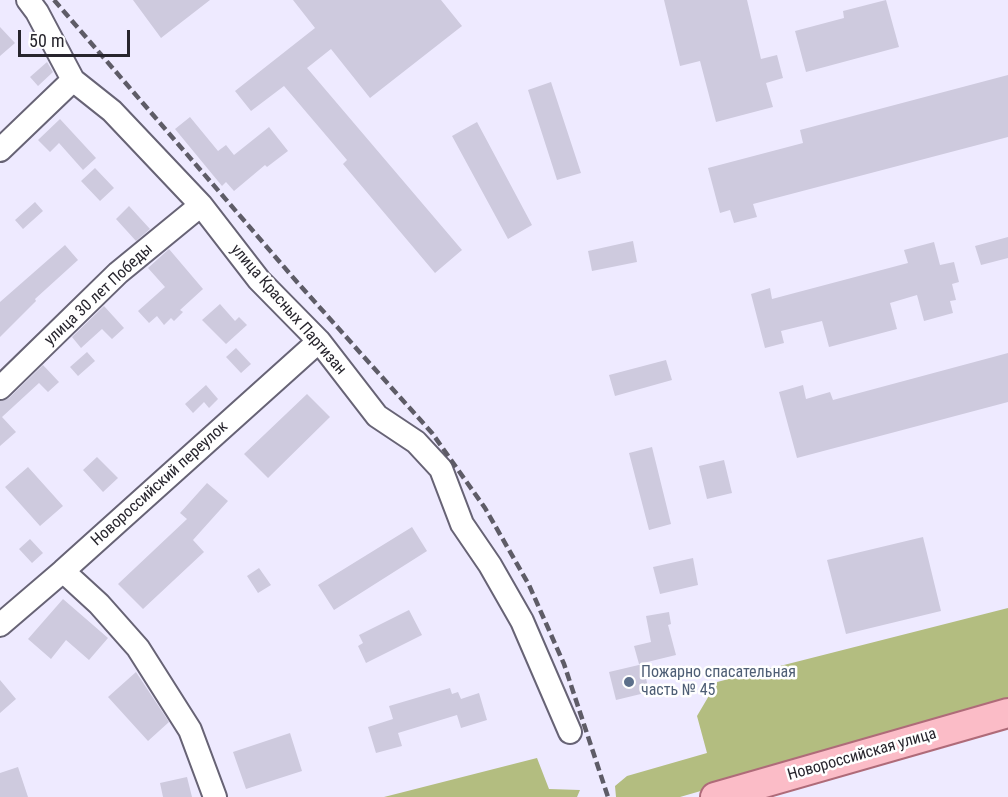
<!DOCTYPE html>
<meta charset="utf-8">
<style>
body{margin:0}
#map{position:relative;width:1008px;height:797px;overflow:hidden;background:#eeeaff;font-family:"Roboto Condensed",sans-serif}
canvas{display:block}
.scale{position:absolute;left:18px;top:30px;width:112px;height:27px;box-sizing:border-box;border:3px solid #27252d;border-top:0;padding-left:8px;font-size:18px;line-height:21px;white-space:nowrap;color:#27252d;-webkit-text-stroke:4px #fff;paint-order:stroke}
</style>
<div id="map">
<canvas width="1008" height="797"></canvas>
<div class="scale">50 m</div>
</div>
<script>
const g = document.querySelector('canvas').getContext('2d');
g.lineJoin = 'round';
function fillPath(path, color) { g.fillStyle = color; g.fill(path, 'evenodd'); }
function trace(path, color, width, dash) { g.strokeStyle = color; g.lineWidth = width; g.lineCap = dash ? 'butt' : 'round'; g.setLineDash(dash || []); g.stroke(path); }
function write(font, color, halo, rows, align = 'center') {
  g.font = font + ' "Roboto Condensed",sans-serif'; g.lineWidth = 5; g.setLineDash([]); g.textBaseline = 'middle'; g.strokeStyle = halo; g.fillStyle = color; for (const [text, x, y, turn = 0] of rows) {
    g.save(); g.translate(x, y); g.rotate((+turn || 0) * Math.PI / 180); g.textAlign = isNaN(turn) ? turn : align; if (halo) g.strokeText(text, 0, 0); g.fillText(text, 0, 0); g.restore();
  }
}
const forest = new Path2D(`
 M1008 608V702L680 797H616L615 786 627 776 707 753 697 716 717 682Z
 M537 758 549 789 580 790 577 797H384Z`);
const building = new Path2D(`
 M133 0H210L161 38Z
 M293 0H441L462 26 370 98 331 49 307 68 462 250 435 273 343 164 347 160 284 86 251 111 235 91 315 28Z
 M664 0H747L761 59 777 55 783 78 766 83 773 107 716 122 700 61 680 66Z
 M886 0 899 47 806 72 795 31 844 18 843 11Z
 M0 27 15 43 0 56Z
 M47 62 53 72 38 86 30 77Z
 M1008 75V137L753 204 757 217 734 223 730 210 720 213 708 168 803 143 800 130Z
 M551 82 581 173 557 180 528 90Z
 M190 117 218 151 226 145 234 155 269 127 288 151 267 167 265 165 234 191 226 182 222 186 175 129Z
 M60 119 96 158 83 170 59 143 50 152 38 140Z
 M477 122 532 225 508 239 452 136Z
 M95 168 114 188 100 201 81 181Z
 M35 202 43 211 23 229 15 220Z
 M129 206 150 229 136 241 116 219Z
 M1008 237V258L981 265 975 246Z
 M633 241 637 262 592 271 588 251Z
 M934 242 940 265 954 262 959 282 952 284 956 300 950 301 953 313 924 321 917 295 890 303 897 329 829 347 822 321 781 331 784 343 765 348 751 294 770 288 772 299 908 263 904 250Z
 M65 245 78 260 35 299 36 301 0 337V302Z
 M169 249 203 289 180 310 183 312 174 321 171 318 164 325 157 316 149 323 138 311 165 287 148 268Z
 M220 304 235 321 239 317 247 325 226 344 202 320Z
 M104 306 124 328 112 339 102 329 81 348 72 337Z
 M236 348 251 364 241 373 226 357Z
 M87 352 95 361 78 376 70 367Z
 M1008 353V402L797 458 779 392 803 385 806 399 830 392 833 400Z
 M666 360 672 380 615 396 609 375Z
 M43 365 59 382 48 392 39 383 2 417 16 432 0 446V401L9 398Z
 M206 385 218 399 209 408 204 402 193 413 185 404Z
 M307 394 330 417 268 478 244 454Z
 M652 447 671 524 649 530 629 453Z
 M97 457 118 478 103 492 83 470Z
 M724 460 732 493 707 499 699 466Z
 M28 467 63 506 40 526 5 487Z
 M207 483 228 501 193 540 204 552 143 609 118 584 187 519 180 513Z
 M412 527 427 551 334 610 318 585Z
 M923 537 941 611 846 634 827 560Z
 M30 539 43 553 32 563 19 549Z
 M693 558 698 585 660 594 653 567Z
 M259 568 271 585 258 593 247 576Z
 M63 599 108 638 89 660 66 640 51 659 28 639Z
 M409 610 422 635 366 663 358 646 363 643 359 635Z
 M669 612 671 624 668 625 676 655 639 664 634 646 651 642 646 616Z
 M643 664 649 692 616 700 609 672Z
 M136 672 169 722 148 741 108 697Z
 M0 680 16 699 0 713Z
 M450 688 452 694 458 692 461 699 479 693 487 720 461 728 457 715 398 733 402 746 376 753 368 727 393 719 389 706Z
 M290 733 302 771 246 789 233 752Z
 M18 767 28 797H0V773Z
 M187 777 192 797H163L160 783Z`);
const minor = new Path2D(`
 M28 0 37 12 73 80 112 111 201 205 259 280 319 341 377 416 416 442 441 469 462 524 490 565 522 621 570 732
 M0 150 73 80
 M0 388 118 273 201 205
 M63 571 99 604 138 648 190 730 215 797
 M0 625 63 571 319 341`);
const major = new Path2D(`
 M715 797 1008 713`);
const rail = new Path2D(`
 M54 0 297 282 432 433 485 508 529 585 564 664 608 797`);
const markers = [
 [629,682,6,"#5c6f8a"]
];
const streetNames = [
 ["улица 30 лет Победы",99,295,-43],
 ["улица Красных Партизан",288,310,49],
 ["Новороссийский переулок",160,484,-42],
 ["Новороссийская улица",862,755,-16]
];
const serviceNames = [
 ["Пожарно спасательная",641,673],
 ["часть № 45",641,691]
];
fillPath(forest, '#b3bd80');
fillPath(building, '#cecade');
trace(minor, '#676375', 26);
trace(major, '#af6b79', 32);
trace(minor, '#fff', 22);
trace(major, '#fbbcc7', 28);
trace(rail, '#5e5c67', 4.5, [9, 4.5]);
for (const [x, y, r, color] of markers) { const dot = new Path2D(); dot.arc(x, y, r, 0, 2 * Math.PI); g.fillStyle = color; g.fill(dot); trace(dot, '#fff', 2); }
write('16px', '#27252d', '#fff', streetNames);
write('16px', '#4e5e75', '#fff', serviceNames, 'left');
</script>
